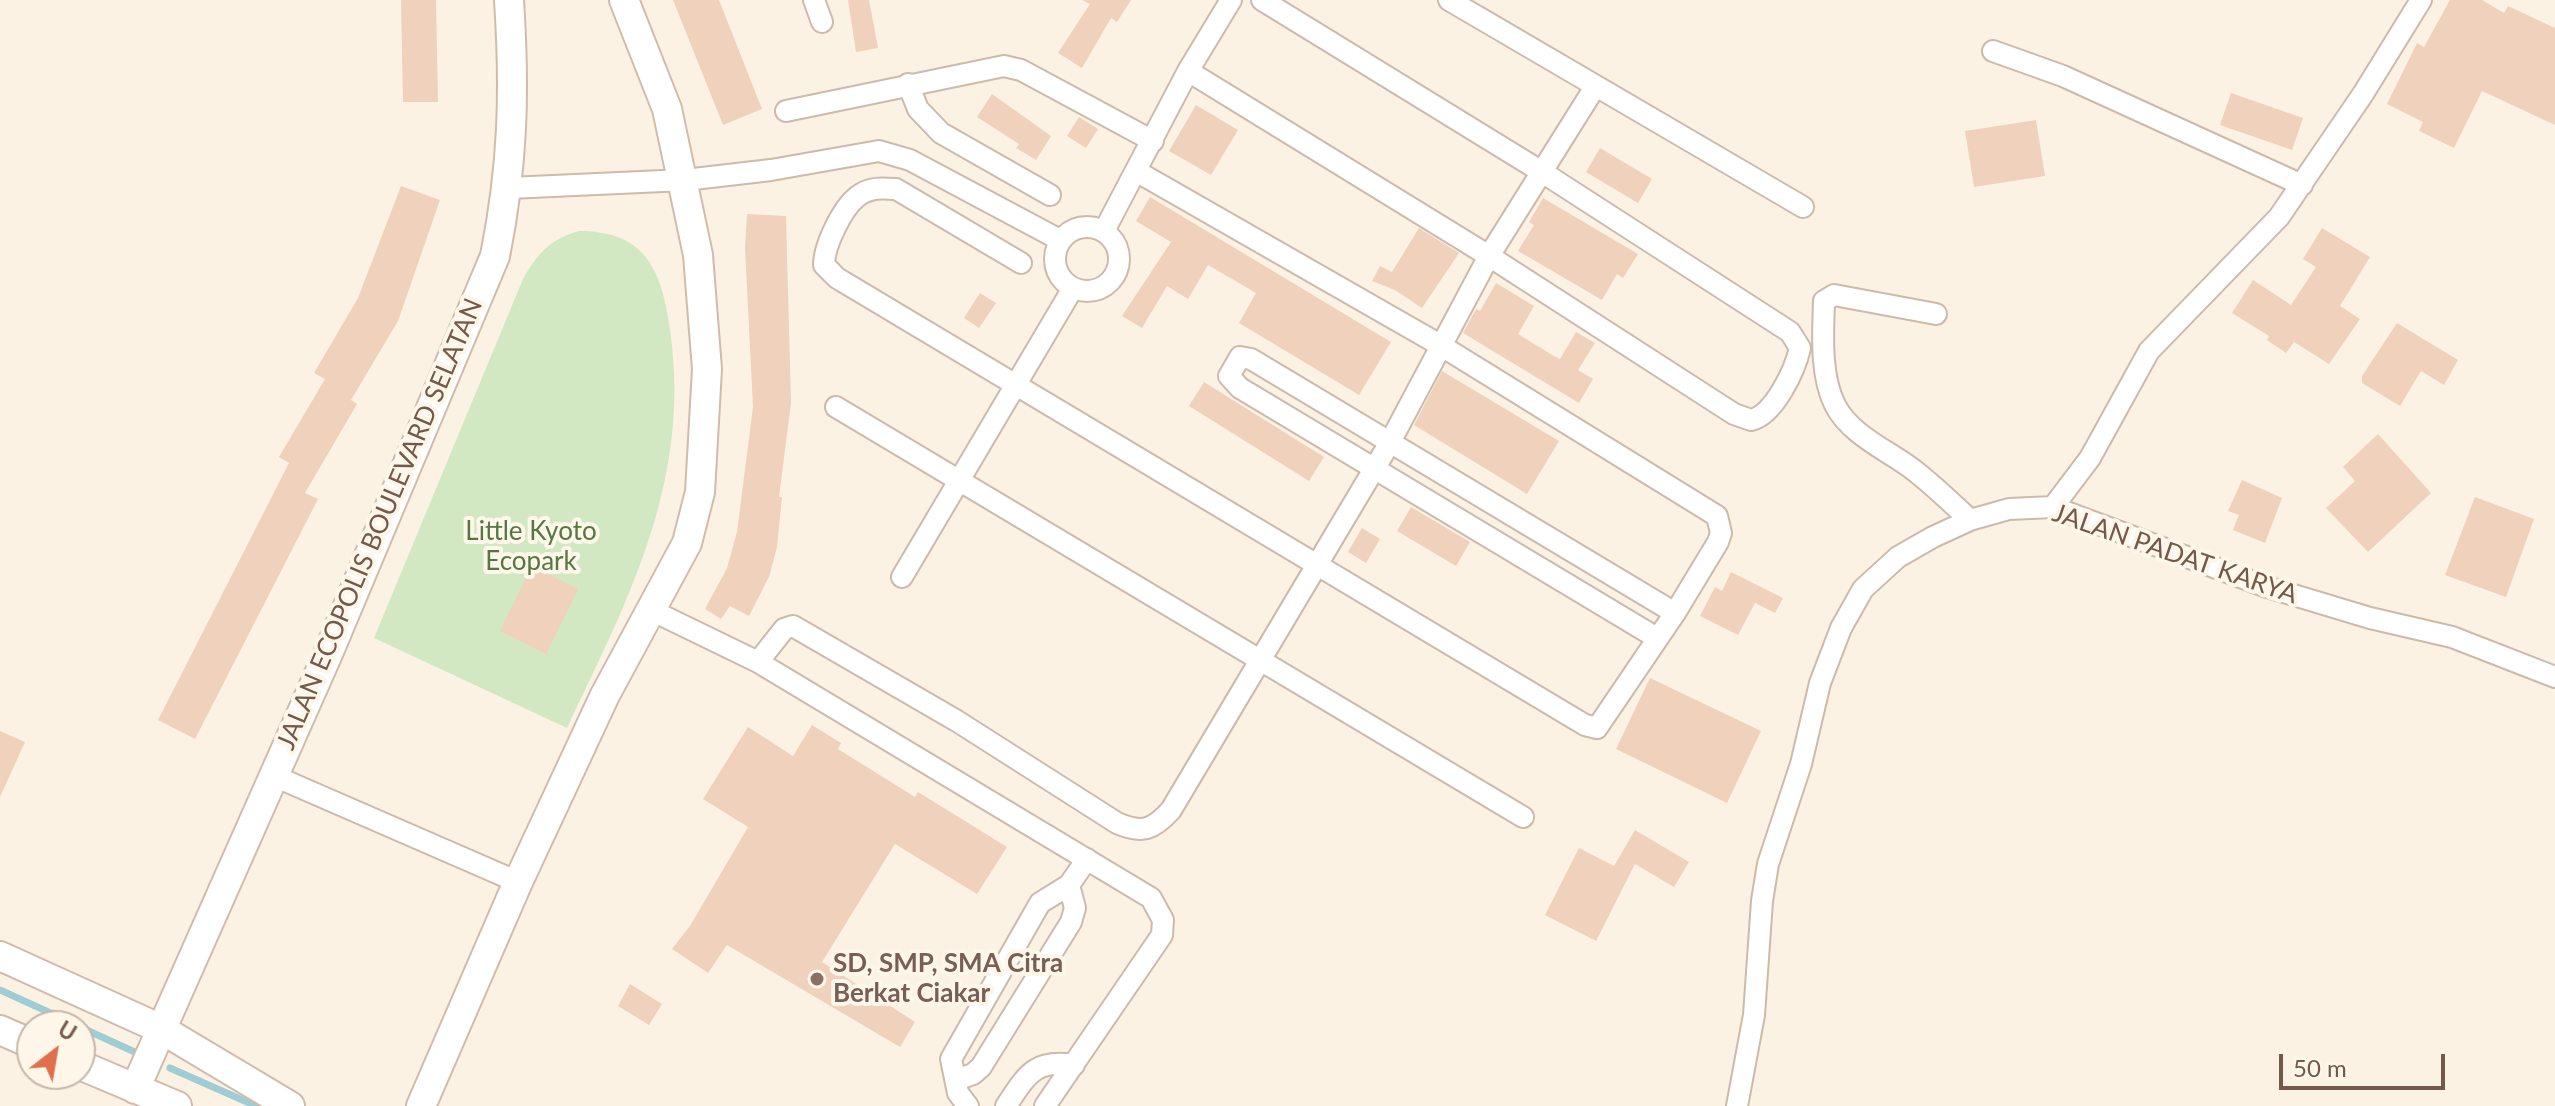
<!DOCTYPE html>
<style>
body{margin:0}
#map{position:relative;width:2555px;height:1106px;overflow:hidden;background:#fbf2e4;font-family:Lato,sans-serif}
canvas{display:block}
.north{position:absolute;left:16px;top:1010px;width:80px;height:80px;box-sizing:border-box;background:#fef6e9;border:2px solid #c6b7aa;border-radius:50%;rotate:31deg;font-size:22px;font-weight:700;line-height:32px;text-align:center;color:#72594b}
.north::after{content:'';display:block;margin:auto;width:28px;height:36px;background:#e06f4e;clip-path:polygon(50% 0,100% 100%,50% 72%,0 100%)}
.scale{position:absolute;left:2279px;top:1054px;width:166px;height:36px;box-sizing:border-box;border:4px solid #72594b;border-top:0;padding-left:10px;font-size:24px;line-height:28px;white-space:nowrap;color:#72594b;-webkit-text-stroke:6px #fef6e9;paint-order:stroke}
</style>
<div id="map">
<canvas width="2555" height="1106"></canvas>
<div class="north">U</div>
<div class="scale">50 m</div>
</div>
<script>
const g = document.querySelector('canvas').getContext('2d');
g.lineJoin = 'round';
function fillPath(path, color) { g.fillStyle = color; g.fill(path, 'evenodd'); }
function trace(path, color, width, dash) { g.strokeStyle = color; g.lineWidth = width; g.lineCap = dash ? 'butt' : 'round'; g.setLineDash(dash || []); g.stroke(path); }
function write(font, color, halo, rows, align = 'center') {
  g.font = font + ' Lato,sans-serif'; g.lineWidth = 8; g.setLineDash([]); g.textBaseline = 'middle'; g.strokeStyle = halo; g.fillStyle = color; for (const [text, x, y, turn = 0] of rows) {
    g.save(); g.translate(x, y); g.rotate((+turn || 0) * Math.PI / 180); g.textAlign = isNaN(turn) ? turn : align; if (halo) g.strokeText(text, 0, 0); g.fillText(text, 0, 0); g.restore();
  }
}
const green = new Path2D(`
 M579 231C638 231 659 261 668 317 695 472 632 592 567 728L374 638 523 279C538 253 550 239 579 231Z`);
const stream = new Path2D(`
 M0 990 79 1026
 M80 1027 139 1054
 M170 1068 256 1106`);
const building = new Path2D(`
 M401 0H436L438 102H403Z
 M673 0H719L762 109 723 125Z
 M848 0H869L878 48 856 52Z
 M1082 0H1131L1117 22 1111 18 1082 68 1058 53 1090 4Z
 M2450 0H2482L2504 13 2508 6 2555 28V125L2482 91 2454 148 2419 131 2423 122 2387 104 2417 43 2424 47Z
 M2231 93 2303 118 2292 150 2220 125Z
 M992 94 1051 136 1036 160 1016 148 1019 144 977 117Z
 M1196 105 1238 130 1211 175 1169 151Z
 M1079 117 1098 129 1086 148 1067 136Z
 M2036 120 2045 176 1974 187 1965 131Z
 M1600 148 1652 179 1638 203 1586 172Z
 M401 186 440 200 398 321 351 400 357 404 305 493 318 499 195 739 158 720 289 463 279 457 325 379 314 373 358 298Z
 M1150 197 1391 342 1359 395 1239 323 1256 293 1208 265 1188 299 1167 286 1142 328 1122 316 1171 242 1136 221Z
 M1543 198 1638 254 1623 278 1617 274 1602 300 1518 251 1534 225 1529 222Z
 M747 214 786 216 791 403 779 497H782L777 547 769 577 749 616 730 606 721 619 705 609 727 568 737 532 753 407 745 248Z
 M1419 228 1459 253 1422 308 1395 290 1372 281 1380 266 1392 272Z
 M2322 228 2370 257 2340 306 2360 319 2329 364 2294 342 2286 353 2267 340 2269 336 2232 313 2253 280 2291 305 2316 267 2303 259Z
 M1496 283 1534 306 1518 334 1554 356 1560 359 1576 332 1595 343 1578 370 1593 379 1579 403 1463 333 1476 309 1480 311Z
 M980 293 996 303 979 328 964 318Z
 M2397 323 2458 360 2444 385 2421 371 2400 406 2362 383V376Z
 M1442 371 1559 441 1527 494 1414 425Z
 M1204 382 1324 457 1309 481 1189 406Z
 M2378 434 2431 493 2368 552 2326 508 2355 481 2343 467Z
 M2242 480 2282 498 2265 543 2233 530 2239 515 2228 511Z
 M2475 497 2534 519 2506 597 2445 575Z
 M1411 507 1470 542 1456 566 1397 531Z
 M1362 528 1380 539 1366 563 1348 552Z
 M532 566 578 589 546 654 500 631Z
 M1731 572 1783 598 1775 613 1755 603 1738 635 1700 616 1715 587 1722 591Z
 M1650 678 1761 731 1727 803 1616 749Z
 M812 725 841 743 838 749 915 797 918 792 1007 847 977 894 895 844 822 962 915 1022 900 1047 727 945 708 973 672 949 690 926 748 827 703 799 748 727 793 756Z
 M0 731 25 742 0 797Z
 M1635 830 1689 862 1674 887 1635 864 1596 941 1545 915 1579 848 1614 866Z
 M630 984 662 1004 649 1025 618 1006Z`);
const street = new Path2D(`
 M814 0 822 22
 M1449 0 1803 207
 M1993 51 2063 76 2302 185
 M1188 71 1489 256 1734 414 1751 420C1774 415 1795 370 1800 348L1790 332 1542 172 1262 0
 M908 84 918 109 941 133 1050 195
 M786 111 1004 66 1021 70 1153 141
 M509 188 685 180 771 170 879 151 910 160 1060 240
 M1055 259a32 32 0 1 1 64 0a32 32 0 1 1-64 0Z
 M1104 231 1188 71 1231 0
 M1021 263 896 189C882 188 870 187 858 196 842 208 824 246 824 265L837 278 1585 725 1597 728 1675 613 1718 542 1721 533 1717 516 1440 345 1136 171
 M1936 314 1834 295 1824 301C1823 333 1820 375 1835 405 1851 436 1888 450 1915 471 1934 486 1952 503 1970 520
 M836 407 1523 817
 M2053 507 2090 458 2149 351 2279 217 2363 94 2421 0
 M902 577 1073 288
 M651 610 758 662 1151 898 1163 920 1162 935 1045 1106
 M1657 638 1240 388 1229 376 1240 357 1251 359 1675 613
 M758 662 784 629 793 626 957 721 1117 823C1142 834 1153 830 1171 810L1389 444 1489 256 1595 87
 M272 775 518 882
 M956 1080 973 1074 981 1067 1071 922 1075 908 1069 885
 M968 1106 958 1093 951 1059 1040 903 1069 885 1087 859
 M1006 1106C1027 1075 1034 1059 1074 1065
 M1737 1106 1754 1015 1762 901 1768 864 1801 764 1820 683 1841 628 1863 589 1898 557 1933 537 1970 520 2009 509 2053 507 2267 587 2370 618 2452 637 2555 677`);
const secondary = new Path2D(`
 M0 956 161 1029 290 1106
 M0 1030 32 1044
 M80 1065 177 1106
 M135 1089 327 656 495 256C513 166 515 92 509 0
 M421 1106 518 882 605 695 687 543 700 492 707 369 698 255 667 109 624 0`);
const markers = [
 [817,979,8,"#8d6e63"]
];
const streetNames = [
 ["JALAN ECOPOLIS BOULEVARD SELATAN",380,524,-67],
 ["JALAN PADAT KARYA",2175,554,19]
];
const parkNames = [
 ["Little Kyoto",531,532],
 ["Ecopark",531,562]
];
const educationNames = [
 ["SD, SMP, SMA Citra",833,964],
 ["Berkat Ciakar",833,994]
];
fillPath(green, '#d2e8c3');
trace(stream, '#a0ccd5', 7);
fillPath(building, '#efd1bc');
trace(street, '#ccbaab', 24);
trace(secondary, '#d1bcab', 32);
trace(street, '#fff', 20);
trace(secondary, '#fff', 28);
for (const [x, y, r, color] of markers) { const dot = new Path2D(); dot.arc(x, y, r, 0, 2 * Math.PI); g.fillStyle = color; g.fill(dot); trace(dot, '#fef6e9', 3); }
write('26px', '#72594b', '#fef6e9', streetNames);
write('26px', '#537843', '#fef6e9', parkNames);
write('bold 26px', '#785e54', '#fef6e9', educationNames, 'left');
</script>
